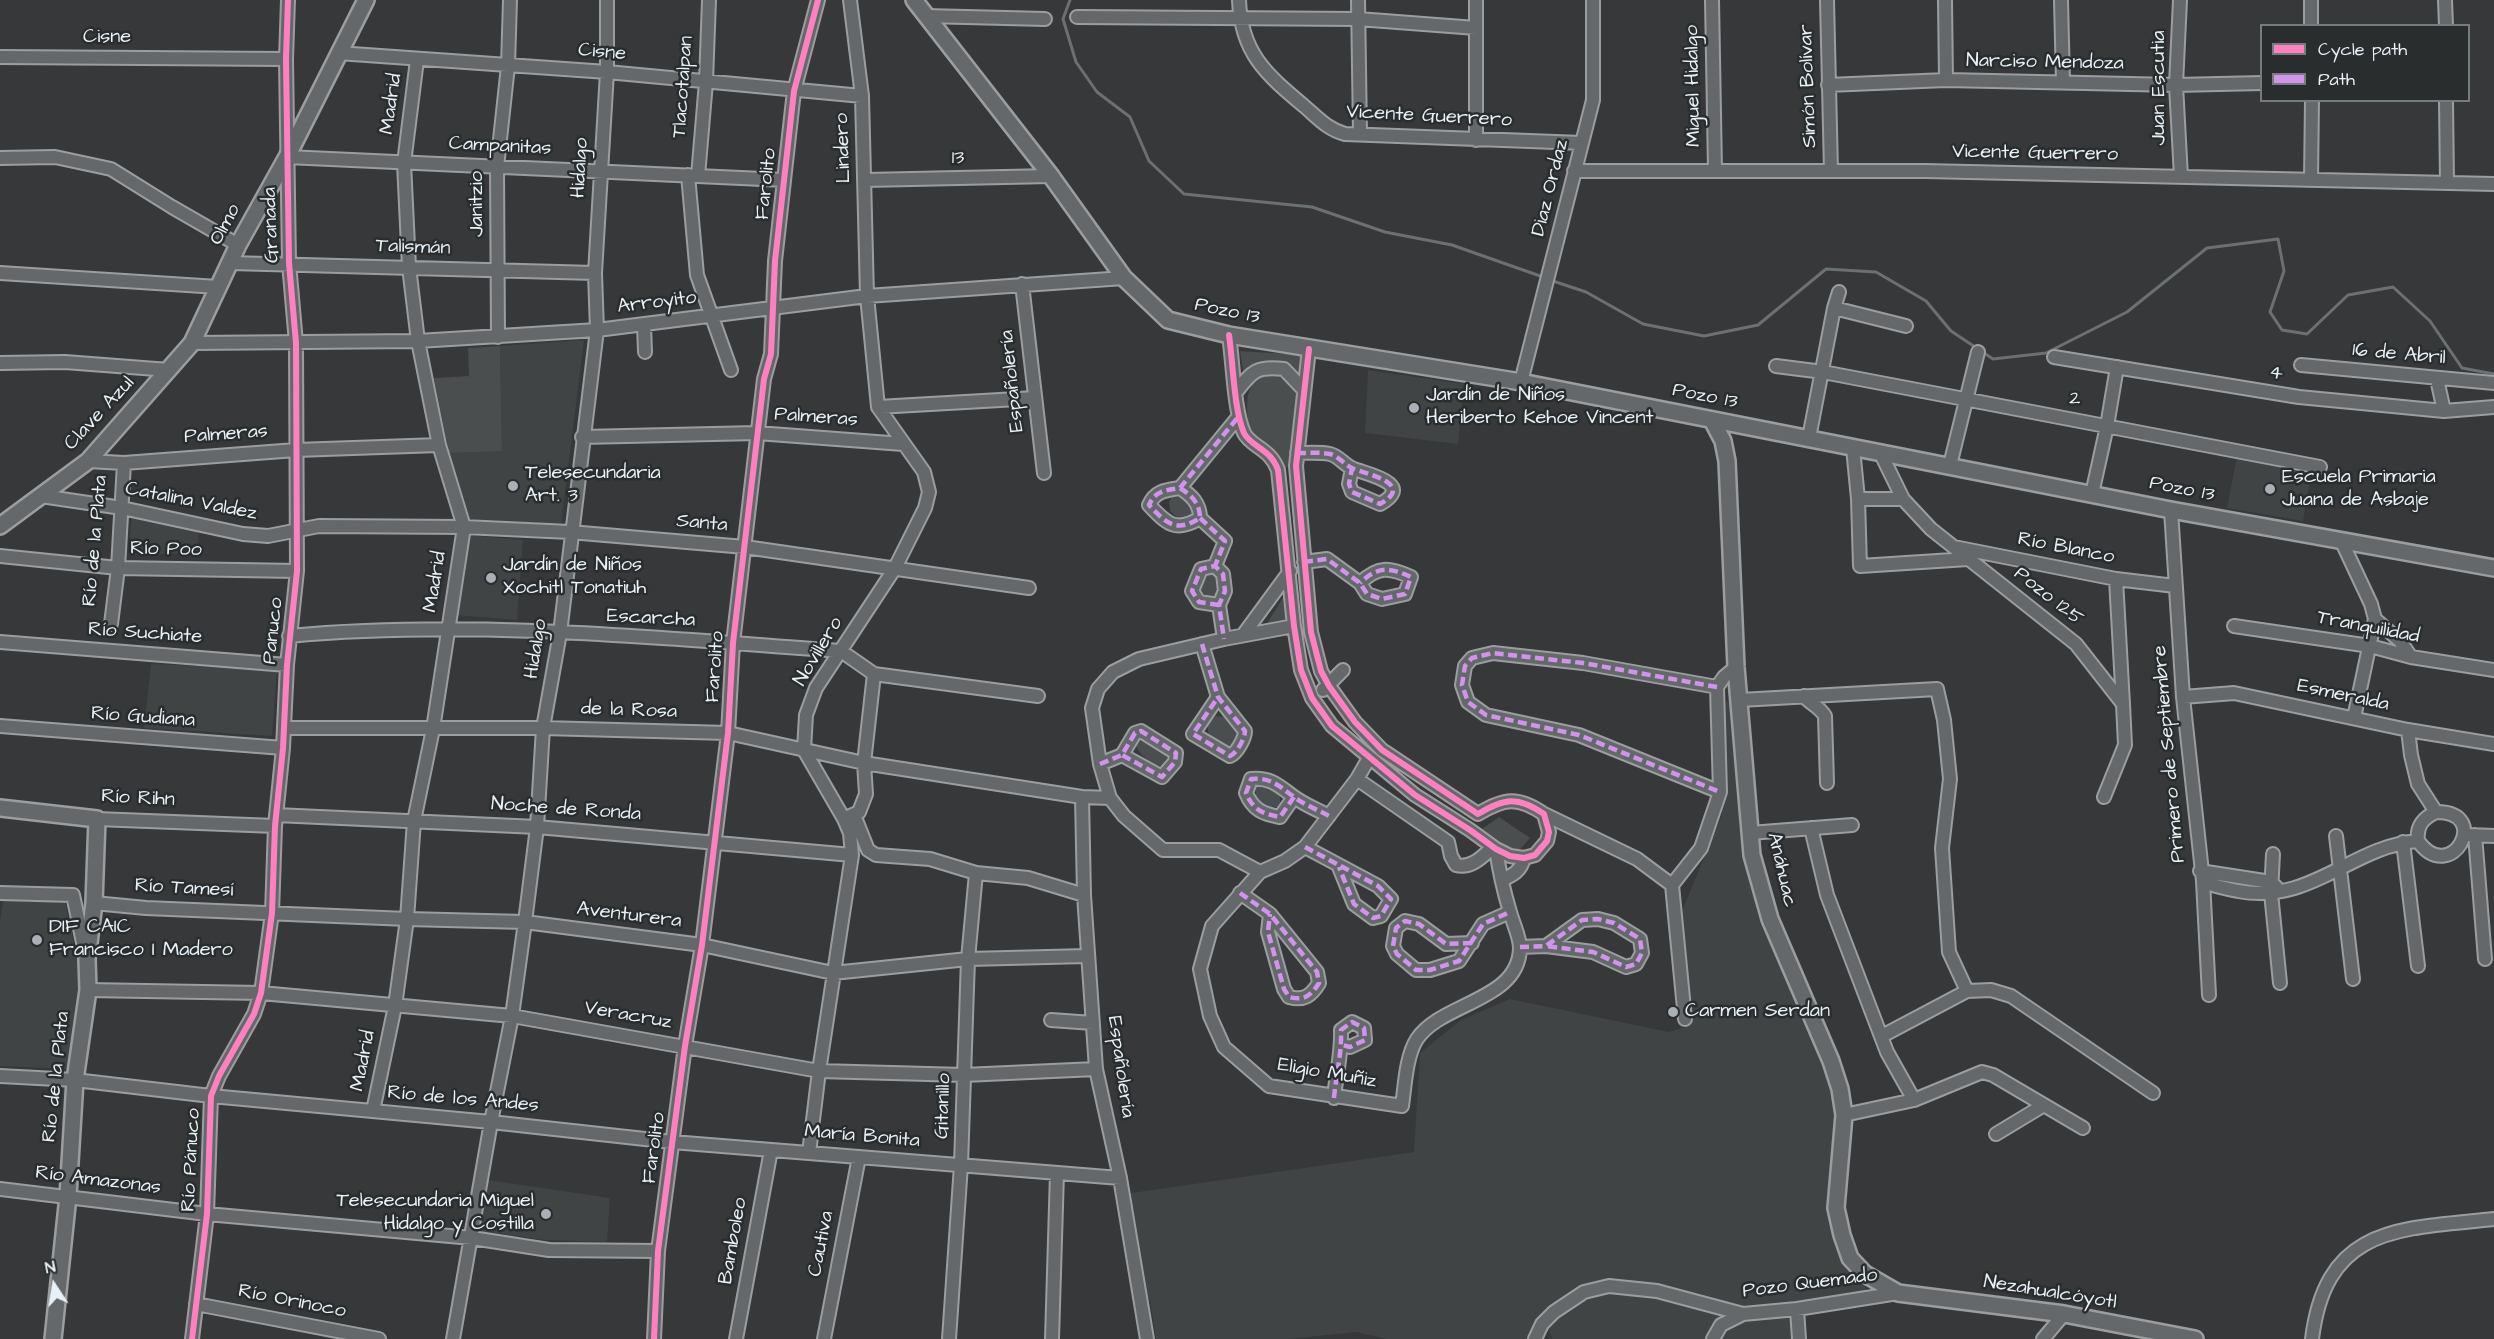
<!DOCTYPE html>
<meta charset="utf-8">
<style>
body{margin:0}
#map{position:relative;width:2494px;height:1339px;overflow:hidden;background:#363839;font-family:"Architects Daughter",sans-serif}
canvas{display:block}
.legend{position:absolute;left:2260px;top:24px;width:210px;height:78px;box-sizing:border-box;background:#2a2d2e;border:2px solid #767b7f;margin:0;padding:8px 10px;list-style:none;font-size:18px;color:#e8f1f8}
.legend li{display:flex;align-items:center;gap:12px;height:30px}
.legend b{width:30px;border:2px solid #767b7f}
.north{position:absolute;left:24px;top:1255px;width:60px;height:60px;-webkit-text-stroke:4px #2a2d2e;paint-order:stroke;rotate:348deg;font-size:16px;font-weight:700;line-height:24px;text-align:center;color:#e8f1f8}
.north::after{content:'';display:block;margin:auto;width:21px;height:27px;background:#e8f1f8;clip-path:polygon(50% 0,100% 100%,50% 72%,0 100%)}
</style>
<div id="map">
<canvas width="2494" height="1339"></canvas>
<ul class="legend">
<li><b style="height:8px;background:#ff80c0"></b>Cycle path</li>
<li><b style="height:8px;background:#d193ec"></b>Path</li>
</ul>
<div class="north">N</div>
</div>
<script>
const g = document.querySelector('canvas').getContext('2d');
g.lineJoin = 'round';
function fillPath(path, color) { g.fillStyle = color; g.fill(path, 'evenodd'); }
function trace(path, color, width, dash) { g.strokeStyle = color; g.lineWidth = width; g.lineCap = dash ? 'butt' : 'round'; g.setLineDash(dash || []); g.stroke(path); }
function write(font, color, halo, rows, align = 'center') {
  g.font = font + ' "Architects Daughter",sans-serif'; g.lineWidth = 5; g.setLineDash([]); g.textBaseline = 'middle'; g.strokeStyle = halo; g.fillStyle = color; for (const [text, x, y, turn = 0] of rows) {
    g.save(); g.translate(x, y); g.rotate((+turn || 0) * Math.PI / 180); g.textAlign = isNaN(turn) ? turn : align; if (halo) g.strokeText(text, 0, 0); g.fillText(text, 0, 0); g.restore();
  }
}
const built = new Path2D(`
 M584 340 561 524 470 519 449 453 502 450 500 346Z
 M1368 370 1464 384 1458 444 1365 433Z
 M2237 456 2312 470 2303 521 2227 508Z
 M132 509 199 519 198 553 129 555Z
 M466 535 523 540 517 620 457 615Z
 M151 664 277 669 272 736 144 728Z
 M1736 691 1744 835 1749 880 1759 918 1831 1084 1838 1116 1831 1223 1833 1239 1838 1253 1846 1266 1865 1286V1291L1799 1302 1800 1339H1552L1549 1330 1531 1339H1388L1356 1332 1289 1339H1156L1150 1300 1143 1290 1118 1195 1414 1152 1420 1053 1461 1020 1510 999 1669 1032 1689 1026V997L1678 920 1722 815 1725 704Z
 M4 898 65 901 81 976 73 1069 0 1066V921Z
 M488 1180 610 1198 607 1242 545 1240 480 1231Z`);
const green = new Path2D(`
 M500 346 502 451 449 453 434 378 469 376 468 348Z
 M1240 351 1302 355V383L1286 369 1244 377Z
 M1281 372 1297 385 1290 465 1286 468 1272 451 1251 435C1245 404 1241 374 1281 372Z
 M1172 497C1186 496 1191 503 1197 513L1181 521 1170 511 1169 502Z
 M1205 569 1215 570 1221 583 1215 599 1211 601 1196 593Z
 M1284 596 1290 620 1266 625Z
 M1216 716 1227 717 1240 733 1232 749H1228L1209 738 1207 723Z
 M1137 739C1150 739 1164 750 1169 761L1164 767C1151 764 1141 757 1135 745Z
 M1264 784 1279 794 1281 804 1277 807 1266 806 1256 797V786Z
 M1499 817 1530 838 1517 853 1507 854 1479 831Z`);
const stream = new Path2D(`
 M1070 0 1063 19 1076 62 1097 92 1130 117 1149 161 1184 194 1312 207 1385 232 1452 245 1543 277
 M1550 280 1586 292 1643 324 1704 336 1758 325 1826 269 1876 272 1926 301 1951 331 1993 359 2046 353 2127 312 2207 248 2278 239 2284 271 2270 312 2282 330 2307 334 2348 295 2393 287 2430 321 2462 368 2494 374`);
const minor = new Path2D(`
 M1239 0C1241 53 1266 74 1304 106 1318 118 1327 129 1345 134L1582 143
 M1358 0 1360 134
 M1712 0 1715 171
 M1827 0 1831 171
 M1945 0 1946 80
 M2061 0 2063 82
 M2180 0 2176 85 2181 177
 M2311 0V26
 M2445 0 2446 26
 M926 16 1045 19
 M1077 17 1358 19 1476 28
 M338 53 607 72 862 96
 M0 57 286 59
 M1828 85 1946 80 2176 85 2262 83
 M2446 100 2447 183
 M1476 140V0
 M287 157 784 180
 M0 158 55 157 111 169 172 207 238 245
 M1574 171H1925L2494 184
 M688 175 697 275 731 370
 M698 176 706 82 709 0
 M865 180 1051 176
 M2311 180 2312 100
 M230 263 595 273
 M0 273 218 287
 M1022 284 1044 473
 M1834 308 1906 326
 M644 325 645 352
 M1229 335C1233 362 1234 411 1244 433 1251 447 1270 448 1278 470L1294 626 1301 670 1312 698 1332 726 1415 795 1470 830 1496 849 1510 856 1524 858 1535 855 1547 841 1549 832 1544 814C1518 796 1504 798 1478 814L1382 750 1355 722 1329 686 1321 671 1311 632 1296 466 1309 349
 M498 337 497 167 508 66 510 0
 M192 343 418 341 597 330 867 296 1124 278
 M2054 357 2299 397 2444 411 2494 407
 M0 363 65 362 169 370
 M2301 365 2494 383
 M1776 366 1823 372 2320 467
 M2437 379 2444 411
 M1521 382 1593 100V0
 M1237 391C1252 371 1257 366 1284 369L1303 389
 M878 407 1035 398
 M582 437 757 433 903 444
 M1809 438 1834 308 1839 292
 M1853 448 1858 499 1860 566 1968 559
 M1297 453C1308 453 1320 452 1330 454 1339 456 1345 466 1354 469 1367 474 1416 484 1380 504L1352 492 1349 484 1352 468
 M1881 454 1903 499 1931 529 2076 644 2123 704 2125 745 2104 797
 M88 461 124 463 296 450 439 445
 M1950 465 1978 352
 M1180 488C1191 495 1200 503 1200 518 1176 533 1167 524 1149 505 1155 491 1166 490 1180 488L1239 416
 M2092 494 2107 426 2117 367
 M41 496 122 508 243 534 268 536 319 526 464 527 570 532 745 547 1029 588
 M1858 499H1903
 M2171 510 2183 697 2203 881 2209 995
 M1200 518 1225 541 1215 566
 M2341 540 2371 604 2375 619 2354 718
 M1954 547 2116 579 2175 586
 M0 556 118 568 297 571
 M1304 562 1327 559 1360 583 1367 594 1382 599 1405 594 1411 577C1389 567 1378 566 1360 583
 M2116 579 2123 704
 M1219 605 1199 602 1192 591 1201 569 1215 566 1223 574 1225 591 1219 605 1224 639
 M2375 619 2400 641 2411 657
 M111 624 118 568 124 463
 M2234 626 2370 646 2411 657 2494 670
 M1243 635 1290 571
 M289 636C472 619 659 638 841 651L874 674 1038 696
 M0 642 287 665
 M1202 644 1218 697 1245 731C1245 738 1237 753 1230 756L1193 734 1218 697
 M1717 687 1583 663 1493 653 1472 658 1465 666 1462 685 1468 702 1486 715 1579 735 1720 792
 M1323 690 1343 670
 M1804 696C1810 704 1819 706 1825 716L1827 783
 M2183 697 2234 693 2408 730 2494 744
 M1740 700 1937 689 1944 720 1950 779 1942 848 1949 952 1967 991 1991 990 2011 996 2153 1093
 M0 726 283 748
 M284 728H543L728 733 864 763 1082 797 1110 798
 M2408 730 2411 755 2418 784 2436 812
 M1369 758 1357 779 1305 847 1285 861 1260 872 1212 926 1200 969 1210 1016 1224 1047 1269 1086 1402 1106C1405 1085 1406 1056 1417 1039 1442 1002 1519 1001 1520 948 1520 937 1513 923 1510 912 1504 892 1499 870 1496 849
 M1100 764 1122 755 1135 733 1141 731 1176 753 1175 762 1162 777 1122 755
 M1357 779 1448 842 1451 856 1456 865C1471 869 1482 857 1493 847
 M1082 797 1084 895 1096 1069 1120 1178 1147 1339
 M1294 797 1280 817C1263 814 1253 810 1246 793L1251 779C1271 777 1279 786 1294 797 1305 805 1318 810 1329 816
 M2436 812C2493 811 2451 887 2418 841 2416 826 2423 818 2436 812Z
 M1544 814 1637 859 1672 885
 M276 815 537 827 852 855
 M854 815 868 850 876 855 930 859 976 873 1028 878 1084 895
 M848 817 859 812 866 794 864 763 874 674
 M97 819 275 826
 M1811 828 1827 895 1887 1052 1914 1100
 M1750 833 1852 825
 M2469 835 2494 836
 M2475 835 2485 959
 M2336 836 2353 979
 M2403 842 2418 966
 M1305 847 1378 886 1391 899 1381 916 1373 918 1354 904 1339 867
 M2273 854 2271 893 2280 983
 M2200 871 2271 882 2277 888
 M1260 872 1219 850H1163L1124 816 1110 798 1100 764 1092 708 1098 689 1113 672 1139 659 1224 639 1294 626
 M1502 880C1513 875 1521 871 1524 858
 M2203 881C2214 887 2226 888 2238 891 2312 905 2351 846 2418 841
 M0 893 73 895 85 952
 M1240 893 1270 914 1317 972 1319 983C1311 996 1304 1001 1289 997L1284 989 1268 932 1270 914
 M94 903 146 908 407 919 525 922 702 945 833 973 968 959 1087 956
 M1472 943 1446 944 1419 924 1405 921 1396 928 1393 946 1397 954 1416 970H1430L1459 961 1483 924 1510 912
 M1520 947 1546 946 1582 920 1598 919 1614 923 1640 939 1642 953 1636 964 1626 967 1593 952 1546 946
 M88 990 261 993 512 1016 819 1071 964 1075 1096 1069
 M1685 1019 1672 885 1701 848 1720 792 1717 687 1724 677 1736 667
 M1051 1020 1093 1023
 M1882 1036 1967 991
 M0 1076 75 1080 211 1096 491 1122 672 1142 1120 1178
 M1334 1098C1336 1075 1342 1053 1341 1030L1352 1022 1364 1028 1365 1040 1350 1047 1342 1045
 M373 1111 395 1006 407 919 414 821 433 729 464 527 439 445 418 341 409 267 404 163 417 60
 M1844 1115 1914 1100 1982 1072 1993 1075 2083 1128
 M1996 1134 2044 1105
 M809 1153 819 1071 852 855 850 833 844 819 804 750 806 715 816 688 895 568 925 508 929 492 924 472 878 407 867 296 862 96 850 0
 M0 1189 207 1214 472 1238 549 1250 658 1251
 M196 1304 379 1339
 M1797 1309 1799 1339
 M192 1339 207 1214 211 1096 219 1076 254 1014 261 993 272 913 275 826 283 748 287 665 297 571 296 343 289 263 286 59 288 0
 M453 1339 491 1122 512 1016 525 922 537 827 543 728 560 633 597 330 595 273 607 72V0
 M654 1339 658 1251 685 1046 702 945 728 733 733 643 764 379 771 354 775 261 794 91 818 0
 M736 1339 771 1150
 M824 1339 859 1157
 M949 1339 961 1165 968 959 976 873
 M1052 1339 1057 1173
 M1535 1339 1542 1324 1554 1312 1584 1292 1609 1286 1657 1291 1743 1314 1797 1309 1898 1293
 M1713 1339 1721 1325 1743 1314
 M2043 1339 2064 1314
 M2312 1339C2326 1225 2400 1229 2494 1219`);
const major = new Path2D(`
 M914 0 1051 176 1124 278 1168 320 1229 335 1521 382 2171 510 2494 568
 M1712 420 1723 441 1727 461 1736 667 1752 855 1770 919 1831 1061 1840 1089 1844 1115 1836 1208 1842 1235 1850 1258 1865 1274 1898 1293 2064 1314 2195 1339
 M0 526 88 461 192 343 238 245 287 157 366 0
 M0 808 97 819 94 903 87 959 88 990 75 1080 68 1196 53 1339`);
const quiet = new Path2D(`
 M1297 453C1308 453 1320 452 1330 454 1339 456 1345 466 1354 469 1367 474 1416 484 1380 504L1352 492 1349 484 1352 468
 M1180 488C1191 495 1200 503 1200 518 1176 533 1167 524 1149 505 1155 491 1166 490 1180 488L1239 416
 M1200 518 1225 541 1215 566
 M1304 562 1327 559 1360 583 1367 594 1382 599 1405 594 1411 577C1389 567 1378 566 1360 583
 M1219 605 1199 602 1192 591 1201 569 1215 566 1223 574 1225 591 1219 605 1224 639
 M1202 644 1218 697 1245 731C1245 738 1237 753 1230 756L1193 734 1218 697
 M1717 687 1583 663 1493 653 1472 658 1465 666 1462 685 1468 702 1486 715 1579 735 1720 792
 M1100 764 1122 755 1135 733 1141 731 1176 753 1175 762 1162 777 1122 755
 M1294 797 1280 817C1263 814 1253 810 1246 793L1251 779C1271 777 1279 786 1294 797 1305 805 1318 810 1329 816
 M1305 847 1378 886 1391 899 1381 916 1373 918 1354 904 1339 867
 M1240 893 1270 914 1317 972 1319 983C1311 996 1304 1001 1289 997L1284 989 1268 932 1270 914
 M1472 943 1446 944 1419 924 1405 921 1396 928 1393 946 1397 954 1416 970H1430L1459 961 1483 924 1510 912
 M1520 947 1546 946 1582 920 1598 919 1614 923 1640 939 1642 953 1636 964 1626 967 1593 952 1546 946
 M1334 1098C1336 1075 1342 1053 1341 1030L1352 1022 1364 1028 1365 1040 1350 1047 1342 1045`);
const cycleway = new Path2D(`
 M1229 335C1233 362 1234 411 1244 433 1251 447 1270 448 1278 470L1294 626 1301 670 1312 698 1332 726 1415 795 1470 830 1496 849 1510 856 1524 858 1535 855 1547 841 1549 832 1544 814C1518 796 1504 798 1478 814L1382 750 1355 722 1329 686 1321 671 1311 632 1296 466 1309 349
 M192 1339 207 1214 211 1096 219 1076 254 1014 261 993 272 913 275 826 283 748 287 665 297 571 296 343 289 263 286 59 288 0
 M654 1339 658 1251 685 1046 702 945 728 733 733 643 764 379 771 354 775 261 794 91 818 0`);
const markers = [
 [1414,408,6,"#aab0b5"],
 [513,486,6,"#aab0b5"],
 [2270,489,6,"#aab0b5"],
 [491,578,6,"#aab0b5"],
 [37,940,6,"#aab0b5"],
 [1673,1012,6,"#aab0b5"],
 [546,1214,6,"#aab0b5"]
];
const streetNames = [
 ["Cisne",107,38],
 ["Cisne",602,53,5],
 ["Narciso Mendoza",2045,63,1],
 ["Miguel Hidalgo",1694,86,-91],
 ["Simón Bolívar",1809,86,-92],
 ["Tlacotalpan",684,87,-86],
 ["Juan Escutia",2160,88,-90],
 ["Madrid",392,104,-82],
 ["Vicente Guerrero",1429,117,3],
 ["Campanitas",500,147,3],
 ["Lindero",844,148,-92],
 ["Vicente Guerrero",2035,154,1],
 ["13",958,159,-1],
 ["Hidalgo",581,168,-87],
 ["Farolito",767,184,-84],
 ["Diaz Ordaz",1551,188,-76],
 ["Janitzio",478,204,-90],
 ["Olmo",226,225,-62],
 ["Granada",272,225,-92],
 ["Talismán",413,248,2],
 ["Arroyito",657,303,-7],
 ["Pozo 13",1227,312,12],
 ["16 de Abril",2399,355,5],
 ["4",2276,374,9],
 ["Españolería",1013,381,-96],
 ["Pozo 13",1705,397,11],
 ["2",2075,400,11],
 ["Clave Azul",100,414,-47],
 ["Palmeras",816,418,4],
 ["Palmeras",226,435,-4],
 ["Pozo 13",2182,490,11],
 ["Catalina Valdez",191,502,11],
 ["Santa",702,524,5],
 ["Río de la Plata",96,541,-85],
 ["Río Blanco",2066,549,11],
 ["Río Poo",166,550,1],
 ["Madrid",436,582,-81],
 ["Pozo 125",2048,597,38],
 ["Escarcha",651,619,3],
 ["Tranquilidad",2368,628,11],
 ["Panuco",274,631,-84],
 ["Río Suchiate",145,634,4],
 ["Hidalgo",537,649,-81],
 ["Novillero",819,652,-59],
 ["Farolito",716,667,-86],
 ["Esmeralda",2343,696,12],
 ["de la Rosa",629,711,2],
 ["Río Gudiana",143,718,4],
 ["Primero de Septiembre",2170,754,-95],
 ["Río Rihn",138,799,3],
 ["Noche de Ronda",566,810,4],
 ["Anáhuac",1781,870,77],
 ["Río Tamesí",184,889,3],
 ["Aventurera",629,916,7],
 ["Veracruz",628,1016,10],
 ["Madrid",364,1061,-79],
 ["Españolería",1120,1067,82],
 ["Eligio Muñiz",1327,1074,10],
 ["Río de la Plata",57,1077,-84],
 ["Río de los Andes",463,1100,5],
 ["Gitanillo",944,1106,-88],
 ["María Bonita",862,1137,5],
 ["Farolito",655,1148,-82],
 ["Río Pánuco",192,1160,-87],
 ["Río Amazonas",98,1181,7],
 ["Bamboleo",734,1241,-80],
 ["Cautiva",822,1244,-79],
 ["Pozo Quemado",1810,1284,-7],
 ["Nezahualcóyotl",2050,1293,9],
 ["Río Orinoco",292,1302,11]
];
const poiNames = [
 ["Jardín de Niños",1426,396],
 ["Heriberto Kehoe Vincent",1426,419],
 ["Telesecundaria",525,474],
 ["Art. 3",525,497],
 ["Escuela Primaria",2282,478],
 ["Juana de Asbaje",2282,501],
 ["Jardín de Niños",503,566],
 ["Xochitl Tonatiuh",503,589],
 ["DIF CAIC",49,928],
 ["Francisco I Madero",49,951],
 ["Carmen Serdan",1685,1012],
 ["Telesecundaria Miguel",534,1202,"right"],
 ["Hidalgo y Costilla",534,1225,"right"]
];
fillPath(built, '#404445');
fillPath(green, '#4a4e4f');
trace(stream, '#6b7073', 3);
trace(minor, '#9b9d9f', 16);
trace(major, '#9b9d9f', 20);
trace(minor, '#65686b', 12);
trace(major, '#65686b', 15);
trace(quiet, '#d193ec', 4.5, [9, 4.5]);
trace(cycleway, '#ff80c0', 6);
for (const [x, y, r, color] of markers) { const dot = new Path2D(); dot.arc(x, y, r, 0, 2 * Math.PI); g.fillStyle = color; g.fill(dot); trace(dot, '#2a2d2e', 2); }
write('20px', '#e8f1f8', '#2a2d2e', streetNames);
write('20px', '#e8f1f8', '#2a2d2e', poiNames, 'left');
</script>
